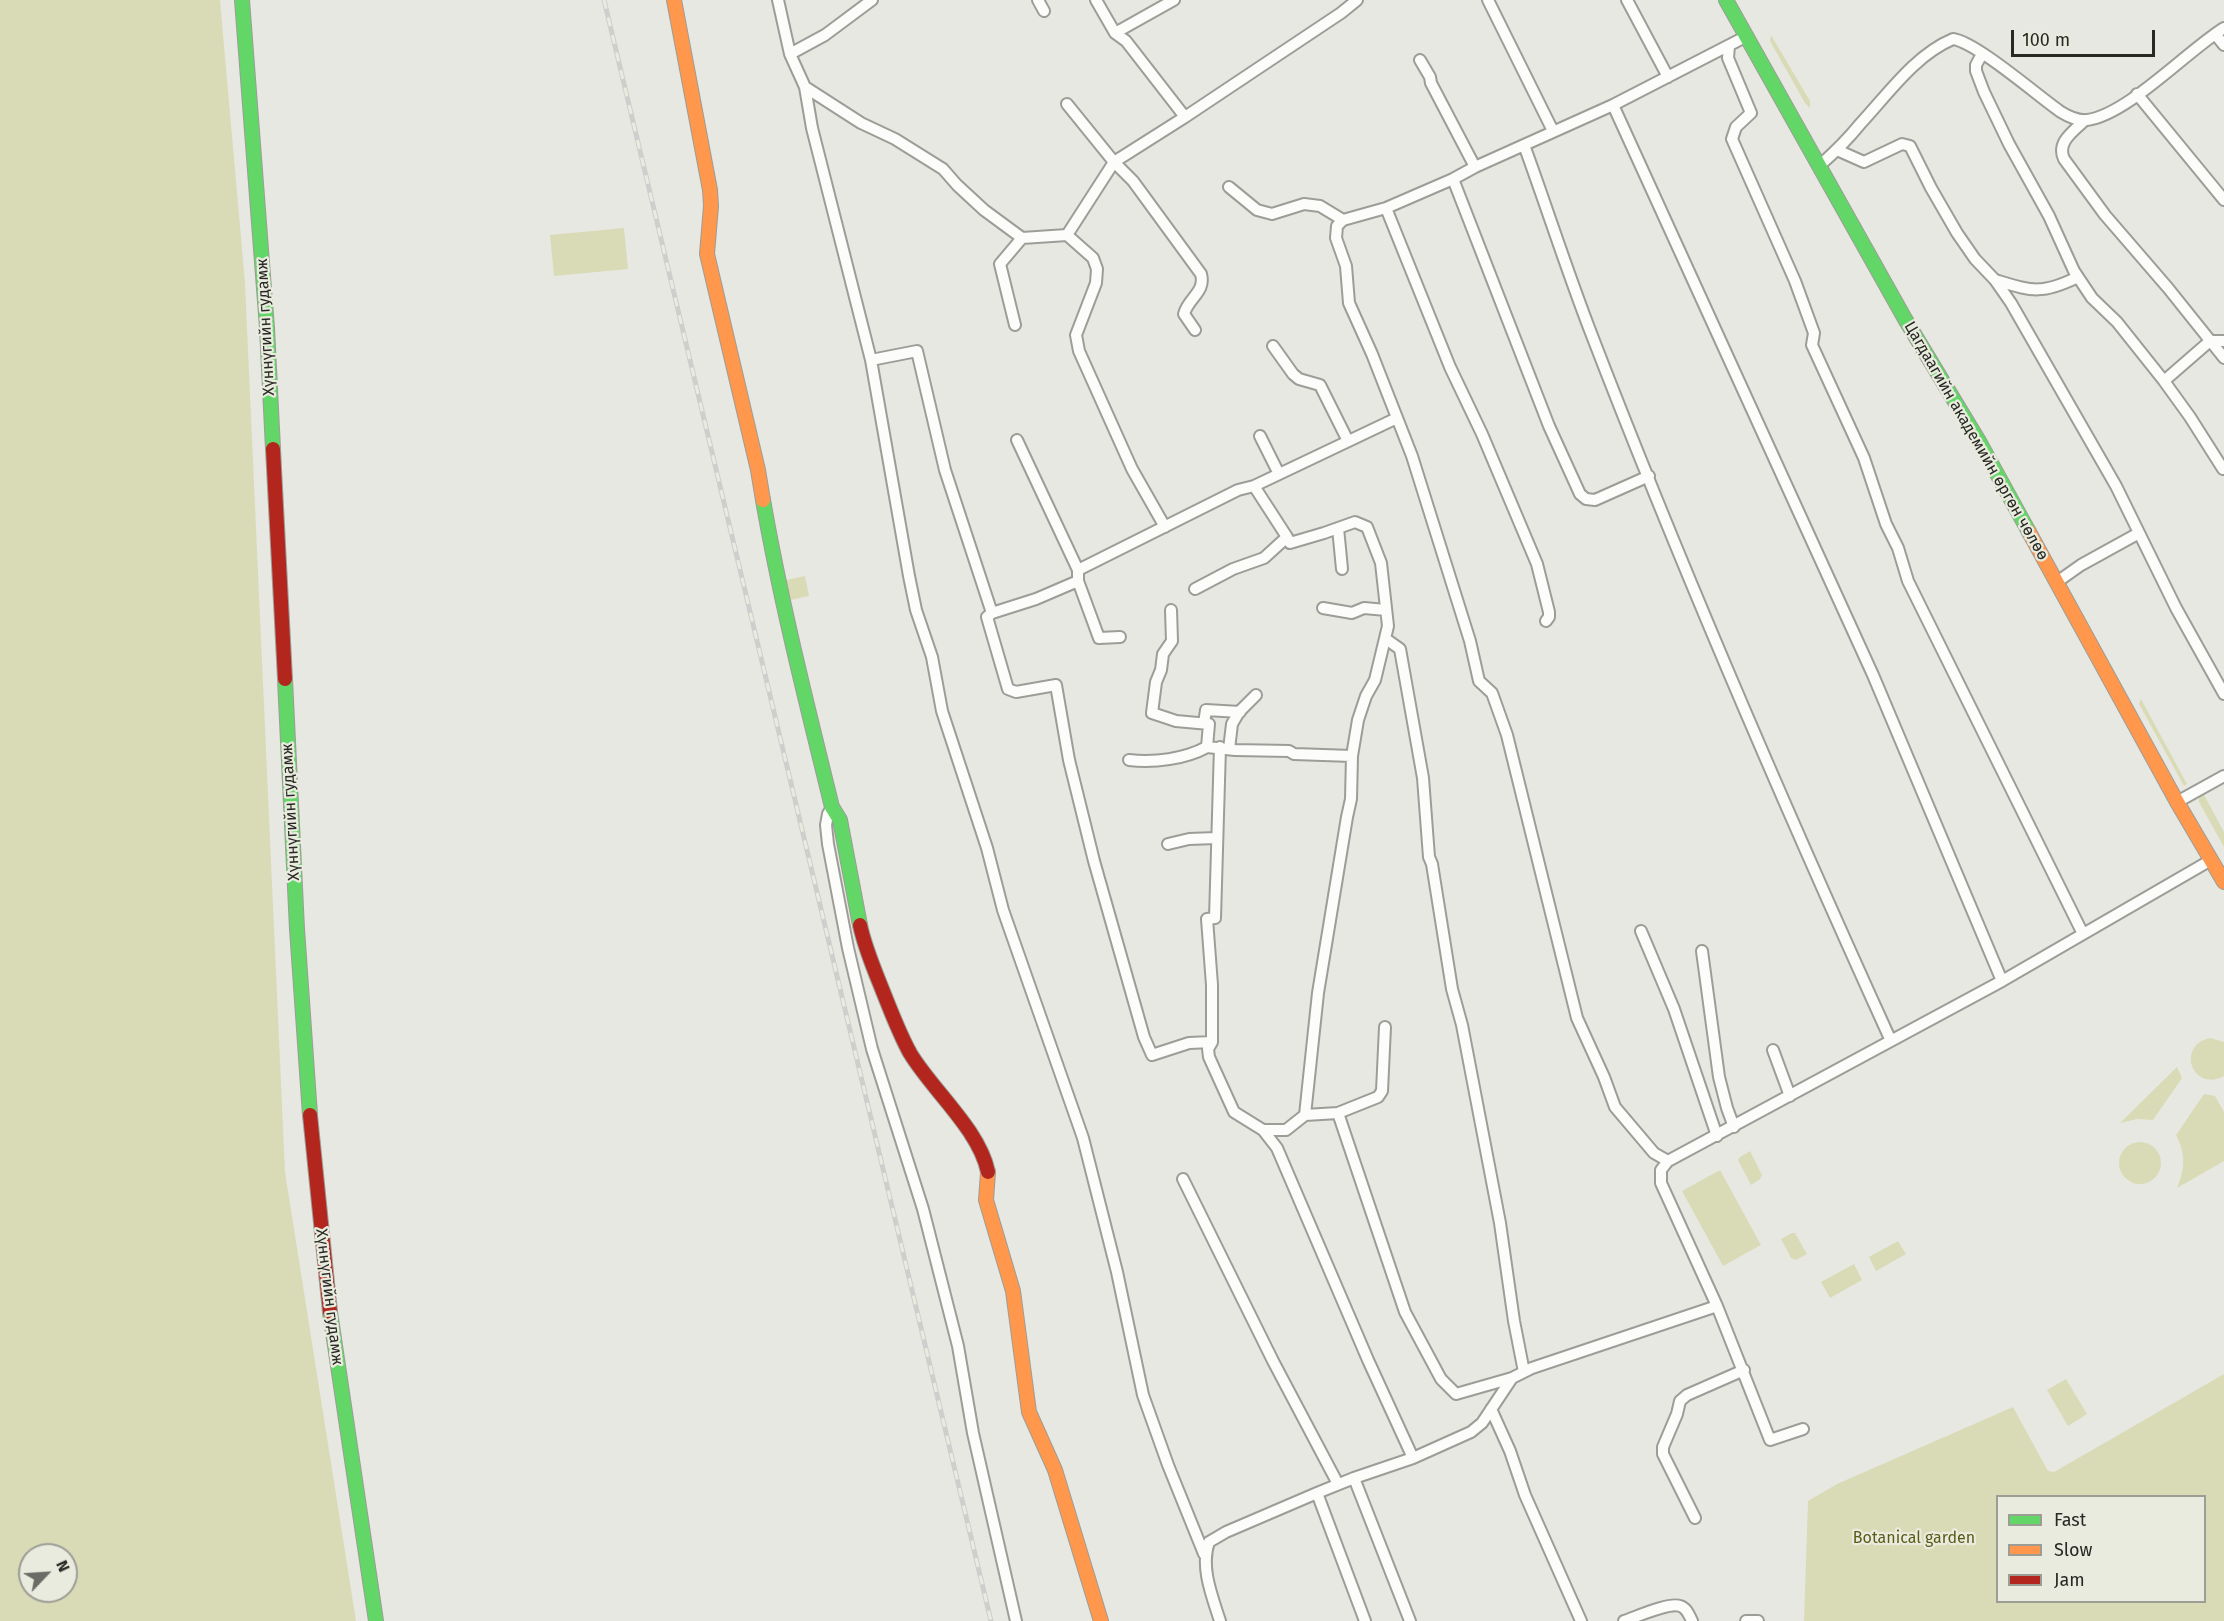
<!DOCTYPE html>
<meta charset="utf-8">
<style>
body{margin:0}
#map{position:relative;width:2224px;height:1621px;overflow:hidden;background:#e8e8e2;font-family:"Fira Sans",sans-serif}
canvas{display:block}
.legend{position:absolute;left:1996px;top:1495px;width:210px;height:108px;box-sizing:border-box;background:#eaebdf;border:2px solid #9c9d94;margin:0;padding:8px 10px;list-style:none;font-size:18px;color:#282924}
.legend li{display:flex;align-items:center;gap:12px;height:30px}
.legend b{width:30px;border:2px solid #9c9d94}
.north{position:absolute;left:18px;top:1543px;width:60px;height:60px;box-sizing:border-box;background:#eaebdf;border:2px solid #9c9d94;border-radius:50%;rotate:65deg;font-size:16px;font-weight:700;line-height:24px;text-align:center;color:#282924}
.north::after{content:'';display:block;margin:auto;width:21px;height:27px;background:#6b6c66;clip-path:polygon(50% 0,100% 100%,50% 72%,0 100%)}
.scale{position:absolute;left:2011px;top:30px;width:144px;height:27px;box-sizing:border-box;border:3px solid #282924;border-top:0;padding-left:8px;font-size:18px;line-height:21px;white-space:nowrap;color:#282924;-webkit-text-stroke:4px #eaebdf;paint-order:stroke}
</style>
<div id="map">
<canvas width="2224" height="1621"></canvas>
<ul class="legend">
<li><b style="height:8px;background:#63d668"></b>Fast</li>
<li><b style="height:8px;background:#ff974d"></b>Slow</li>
<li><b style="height:8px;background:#b3261e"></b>Jam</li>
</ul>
<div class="north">N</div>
<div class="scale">100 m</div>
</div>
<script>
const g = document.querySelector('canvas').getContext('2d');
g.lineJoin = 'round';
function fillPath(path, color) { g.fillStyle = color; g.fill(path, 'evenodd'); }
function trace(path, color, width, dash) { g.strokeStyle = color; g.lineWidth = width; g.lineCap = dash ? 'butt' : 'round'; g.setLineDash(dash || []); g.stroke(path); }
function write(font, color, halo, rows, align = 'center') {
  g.font = font + ' "Fira Sans",sans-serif'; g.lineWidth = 4.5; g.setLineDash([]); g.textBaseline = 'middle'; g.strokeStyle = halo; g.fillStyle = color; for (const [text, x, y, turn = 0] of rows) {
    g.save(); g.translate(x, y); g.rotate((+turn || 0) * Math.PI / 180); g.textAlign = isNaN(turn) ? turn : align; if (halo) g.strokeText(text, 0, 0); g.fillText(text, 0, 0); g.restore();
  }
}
const green = new Path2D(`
 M0 0H220L245 283 285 1172 356 1621H0ZM30 1555H66V1591H30Z
 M1771 35 1810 101V108L1805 103 1770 41Z
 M624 228 628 269 554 276 550 235Z
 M805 576 809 596 791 600 786 580Z
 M2141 699 2187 784 2184 786 2139 704Z
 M2203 793 2224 832V847L2199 802V797Z
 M2210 1038 2224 1042V1076C2193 1093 2175 1046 2210 1038Z
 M2177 1067 2182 1078 2153 1120 2137 1119 2120 1123Z
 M2204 1094 2215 1096 2224 1112V1161L2177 1188C2185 1169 2186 1154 2176 1135Z
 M2119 1163a21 21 0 1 1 42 0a21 21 0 1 1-42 0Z
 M1750 1151 1762 1175 1760 1179 1751 1185 1738 1160 1740 1157Z
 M1720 1170 1761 1245 1723 1266 1682 1191Z
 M1792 1233H1795L1807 1254 1796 1260 1791 1258 1781 1239Z
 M1898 1241 1906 1254 1876 1271 1869 1257Z
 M1854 1264 1862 1280 1830 1298 1821 1282Z
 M2224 1374V1621H1804L1808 1501 1837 1484 2013 1407 2048 1471 2054 1472ZM1998 1496H2204V1602H1998Z
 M2066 1379 2087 1414 2068 1426 2047 1390Z`);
const street = new Path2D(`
 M778 0 790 54 805 87 812 128 871 360 909 576 916 610 932 657 942 711 987 848 1003 910 1083 1138 1117 1272 1143 1395 1168 1465 1204 1554
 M1038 0 1044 11
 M1096 0 1115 33 1126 41 1185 117
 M1488 0 1553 131
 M1627 0 1668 77
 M1115 33 1174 0
 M2215 34 2224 45
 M1729 46 1728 58 1751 113 1736 127 1732 139 1795 281 1814 333 1812 345 1864 458 1886 524 1898 548 1908 581 2083 934
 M790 54 825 35 872 0
 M1982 54 1976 65V71L1984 92 2009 144 2049 216 2074 271 2092 298 2117 322 2164 381 2190 417 2223 469
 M1420 60 1430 77 1431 83 1475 167
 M805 87 861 123 895 139 943 169 957 185 984 210 1022 238 1067 235 1114 162 1185 117 1341 13 1357 0
 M2137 94 2224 200
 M1067 104 1114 162 1133 181 1201 274C1206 292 1188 298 1184 314L1195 330
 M1613 105 1873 675 2002 981
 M2085 120C2074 131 2056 142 2064 159L2105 215 2168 288 2224 358
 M1524 145C1547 208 1567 271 1591 333 1683 572 1785 808 1891 1041
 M1837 150 1864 162 1902 144 1910 146 1931 188 1957 233 1975 259 1995 280 2011 303 2085 432 2116 486 2176 608 2224 694
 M1819 166C1834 153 1848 139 1861 123 1888 94 1915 55 1953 39 1976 42 2038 96 2061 112 2069 117 2077 121 2087 120 2127 115 2187 51 2224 28
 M1453 179 1549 426 1580 494 1586 499 1595 500 1649 476
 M1229 187 1257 210 1272 214 1304 204 1320 206 1343 220
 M1386 208 1450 367 1482 434 1537 564 1549 612V617L1546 621
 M1067 235 1093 258 1097 269 1096 283 1076 335 1079 351 1132 469 1165 527
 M1995 280C2032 291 2041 295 2078 277
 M1015 325 1000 264 1022 238
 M1273 346 1293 374 1299 379 1320 385 1348 441
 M871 360 917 351 945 470 992 613
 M2164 381 2210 341H2224
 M1397 418 1254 486 1238 490 1078 570V581L1036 599 992 613 987 617 1008 689 1016 692 1056 685 1069 760 1094 861 1144 1037 1152 1055 1189 1043 1212 1042 1208 1049 1209 1057 1234 1112 1263 1130H1286L1305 1115 1338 1113 1405 1312 1441 1379 1456 1394 1512 1378
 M1260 436 1279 474
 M1017 440 1078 570
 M1254 486 1287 537
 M1338 528 1342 569
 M1078 581 1099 638 1120 637
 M2057 582 2081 565 2139 533
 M1195 589 1233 569 1264 558 1287 537 1290 543 1324 533 1355 522 1367 527 1381 563 1388 626 1375 680 1366 696 1358 720 1352 756 1351 799 1347 817 1318 993 1305 1115
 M1323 608 1352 613 1364 608 1386 610
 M1171 610 1172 641 1163 654 1161 670 1156 682 1152 713 1176 721 1209 724 1207 747 1235 750 1289 751 1294 754 1352 756
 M1386 639 1400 649 1423 778 1429 857 1432 864 1452 989 1462 1025 1500 1223 1514 1321 1524 1372
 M1204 723 1206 710 1240 712
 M1229 749 1232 724 1239 712 1256 695
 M1129 760C1154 763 1185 759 1207 747
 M2177 802 2224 776
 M832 807 828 814 826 825 828 844 848 948 872 1049 923 1209 958 1346 973 1433 1016 1621
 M1168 844 1189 839 1216 838
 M1641 931 1674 1009 1717 1136
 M1702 951 1719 1077 1727 1108 1734 1127
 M1212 1042V985L1207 919 1215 918 1220 747
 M1773 1050 1790 1096
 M1338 1113 1378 1097 1382 1091 1385 1027
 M1263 1130 1277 1148 1368 1360 1413 1458
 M1668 1161 1654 1153 1615 1107 1604 1077 1577 1018 1507 735 1492 693 1479 681 1470 641 1412 456 1372 354 1349 303 1346 266 1336 238 1337 226 1343 220 1386 208 1453 179 1475 167 1613 105 1747 36
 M1183 1179 1273 1361 1338 1484
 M1717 1306 1770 1440 1803 1429
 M1491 1409 1510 1451 1525 1495 1581 1621
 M1354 1478 1410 1621
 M1317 1493 1365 1621
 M1695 1518 1663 1454V1447L1677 1414 1680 1401 1687 1395 1744 1370
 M1220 1621C1212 1596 1200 1567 1209 1542L1226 1532 1317 1493 1354 1478 1413 1458 1471 1432 1482 1423 1512 1378 1532 1368 1717 1306 1661 1183V1170L1668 1161 2002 981 2211 860
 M1624 1621C1636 1617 1669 1602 1680 1606 1687 1608 1689 1615 1692 1621
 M1746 1621H1758`);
const fast = new Path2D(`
 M242 0 267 328 273 449
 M1726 0 1905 319 1980 443 2029 532
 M763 500C781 603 807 705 832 807L840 820 860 925
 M285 679 297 929 310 1115
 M330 1312 376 1621`);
const slow = new Path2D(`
 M674 0 710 190 711 206 707 254 758 470 763 500
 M2029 532 2177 802 2224 882
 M988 1172 986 1200 1013 1291 1029 1412 1055 1470 1101 1621`);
const jam = new Path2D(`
 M273 449 285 679
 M860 925C865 949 875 971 884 994 892 1014 900 1035 910 1053 932 1090 979 1129 988 1172
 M310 1115 330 1312`);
const rail = new Path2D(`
 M604 0 991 1621`);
const streetNames = [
 ["Хүннүгийн гудамж",266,327,-93],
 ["Цагдаагийн академийн өргөн чөлөө",1976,441,60],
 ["Хүннүгийн гудамж",291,812,-93],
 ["Хүннүгийн гудамж",329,1297,83]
];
const parkNames = [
 ["Botanical garden",1914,1539]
];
fillPath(green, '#d9dbb7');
trace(street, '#9d9d98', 14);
trace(fast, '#9d9d98', 16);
trace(slow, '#9d9d98', 16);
trace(jam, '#9d9d98', 16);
trace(street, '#fcfcfb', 10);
trace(fast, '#63d668', 14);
trace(slow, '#ff974d', 14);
trace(jam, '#b3261e', 14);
trace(rail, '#cececd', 5);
trace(rail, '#eaebdf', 3, [9]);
write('16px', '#282924', '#eaebdf', streetNames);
write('16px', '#5a5c14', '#eaebdf', parkNames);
</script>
